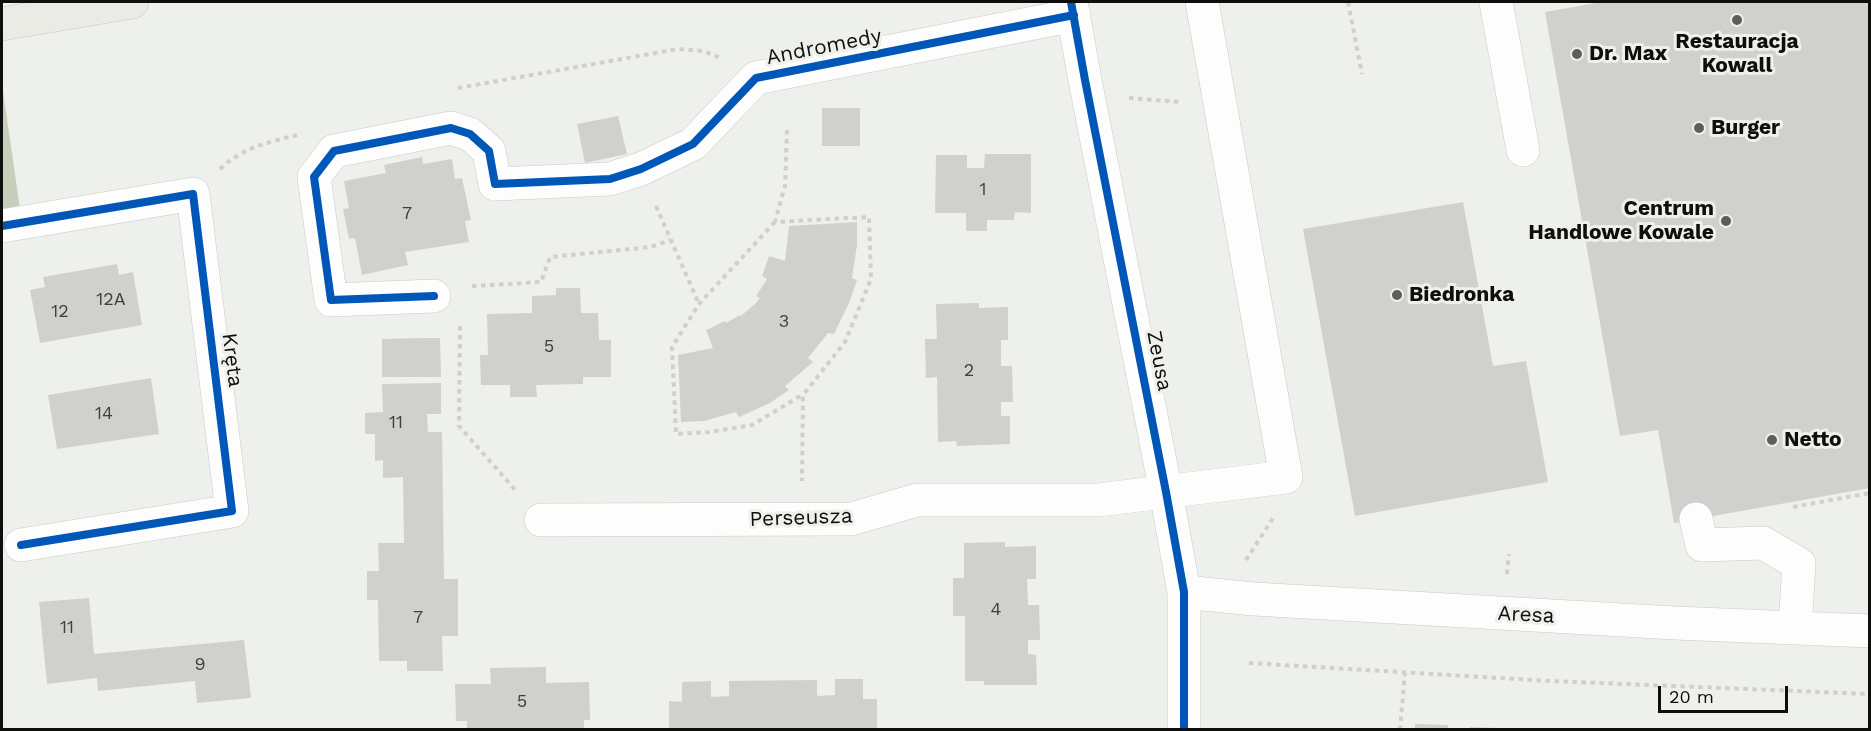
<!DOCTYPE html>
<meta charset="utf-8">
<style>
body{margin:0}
#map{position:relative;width:1871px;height:731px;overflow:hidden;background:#eef0eb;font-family:"Work Sans",sans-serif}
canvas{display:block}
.frame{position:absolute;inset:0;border:3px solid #0e0f0d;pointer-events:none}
.scale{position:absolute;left:1658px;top:686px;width:130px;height:27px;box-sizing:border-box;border:3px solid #0e0f0d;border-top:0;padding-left:8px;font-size:18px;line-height:21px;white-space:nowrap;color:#0e0f0d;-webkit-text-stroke:4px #eef1ea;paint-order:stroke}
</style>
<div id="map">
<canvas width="1871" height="731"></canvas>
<div class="frame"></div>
<div class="scale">20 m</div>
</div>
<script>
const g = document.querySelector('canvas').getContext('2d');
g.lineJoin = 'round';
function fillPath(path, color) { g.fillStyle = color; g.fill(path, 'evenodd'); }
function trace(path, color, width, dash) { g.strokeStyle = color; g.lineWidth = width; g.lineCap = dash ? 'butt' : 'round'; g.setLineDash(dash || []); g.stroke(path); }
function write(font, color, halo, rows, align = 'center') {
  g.font = font + ' "Work Sans",sans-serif'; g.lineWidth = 6; g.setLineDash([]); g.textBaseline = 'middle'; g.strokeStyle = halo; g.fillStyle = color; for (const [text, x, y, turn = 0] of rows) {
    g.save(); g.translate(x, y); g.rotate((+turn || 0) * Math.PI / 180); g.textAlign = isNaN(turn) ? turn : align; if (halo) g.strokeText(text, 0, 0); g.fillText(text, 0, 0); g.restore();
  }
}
const forest = new Path2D(`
 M2 84 20 209 2 212Z`);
const building = new Path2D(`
 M1601 2H1870V488L1674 523 1658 430 1620 436 1545 12Z
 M822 108H860V146H822Z
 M618 116 627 154 585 163 577 124Z
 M985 154H1031V213L1015 212 1014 220H987V231H966V213H935L936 155H967V168H984Z
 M422 157 423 164 452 159 455 179 462 178 471 220 465 221 469 242 405 252 408 265 362 275 355 238 349 239 343 209 349 208 344 181 386 173 384 165Z
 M1463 202 1493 366 1526 361 1548 482 1355 516 1303 229Z
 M857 222V245L852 278 857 280 849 303 834 334 828 333 808 358 813 362 785 386 789 390 770 403 739 417 736 412 704 421 681 422 678 355 713 348 706 330 725 321 726 323 740 315 741 316 756 303 760 298 756 296 767 279 762 276 769 256 785 261 789 226Z
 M117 264 119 275 133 272 142 325 40 343 30 290 45 287 43 277Z
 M556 288H580L581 313H598L599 340H611V377H583V384L536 385 537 397H510V385H481L480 355H488L487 314 532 313V296L556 295Z
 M979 303V308L1008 307V340H1001V366H1012L1013 402H1001V416H1010V444L957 446 956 441 938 442 937 377 926 378 925 339H937L936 304Z
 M421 338H440L441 377H382V339Z
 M151 378 159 434 57 449 48 395Z
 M441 383V414H427L428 432H442L444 579H458V636H442L443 671H407V661H379L378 600H367V571H379L378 543H404L403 477 383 478V460L375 461V434H365V413L383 412 382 384Z
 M1005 542V547L1036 546V579H1027L1028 605H1039L1040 640H1028V654L1036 655 1037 685H984V681H965V616H953V578H964V543Z
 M89 598 94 654 244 640 251 698 197 703 195 681 98 691 97 678 47 684 39 602Z
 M546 667V683L589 682 590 720H584V730H467V721H456L455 684H491L490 668Z
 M835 679H863V699H877V730H669V701L682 702V682L711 681V697L729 696V681L817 680V696L835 695Z
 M1415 724 1448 725V730H1415Z
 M1470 727 1497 728V730H1470Z`);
const path = new Path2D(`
 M1348 2 1362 74
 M458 88 678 49 703 51 721 58
 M1129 98 1181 102
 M787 130 785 186 775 222 869 217 871 279 845 342 803 395 802 481
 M220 169C244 147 266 143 297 135
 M656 206 699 304
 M775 222 699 304 672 347 676 434 709 432 752 425 802 395
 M472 286 541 282 550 257 651 247 670 240
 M460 326 459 426 517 492
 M1793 507 1870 493
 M1246 560 1273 518
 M1507 574 1509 554
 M1249 663 1550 681 1870 694
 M1400 730 1405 673`);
const minor = new Path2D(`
 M1071 2 1085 80 1166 492 1184 592V730
 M1496 2 1523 150
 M2 226 193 194 232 511 21 545
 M434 296 331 300 314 177 334 151 451 128 470 134 489 151 495 184 610 179 641 169 693 144 756 78 1074 15
 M1696 519 1702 545 1763 543 1799 564 1795 627
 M541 520 851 519 917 500H1098L1286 477 1202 2
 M1184 592 1254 599 1675 623 1870 631`);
const major = new Path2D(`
 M2 24 132 2`);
const cycleway = new Path2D(`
 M1071 2 1085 80 1166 492 1184 592V730
 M2 226 193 194 232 511 21 545
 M434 296 331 300 314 177 334 151 451 128 470 134 489 151 495 184 610 179 641 169 693 144 756 78 1074 15`);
const markers = [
 [1737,20,6,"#5c5e5b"],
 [1577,54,6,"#5c5e5b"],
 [1699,128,6,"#5c5e5b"],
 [1726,221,6,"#5c5e5b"],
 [1397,295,6,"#5c5e5b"],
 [1772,440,6,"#5c5e5b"]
];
const numberNames = [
 ["1",983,190],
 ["7",407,214],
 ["12A",111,300],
 ["12",60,312],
 ["3",784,322],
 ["5",549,347],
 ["2",969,371],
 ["14",104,414],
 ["11",396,423],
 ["4",996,610],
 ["7",418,618],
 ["11",67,628],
 ["9",200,665],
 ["5",522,702]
];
const poiNames = [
 ["Restauracja",1737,42,"center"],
 ["Kowall",1737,66,"center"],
 ["Dr. Max",1589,54],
 ["Burger",1711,128],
 ["Centrum",1714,209,"right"],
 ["Handlowe Kowale",1714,233,"right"],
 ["Biedronka",1409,295],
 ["Netto",1784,440]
];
const streetNames = [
 ["Andromedy",824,47,-11],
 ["Kręta",232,360,83],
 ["Zeusa",1159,361,79],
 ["Perseusza",801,518,-2],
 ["Aresa",1526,615,3]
];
fillPath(forest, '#c7ceb9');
fillPath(building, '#d0d1ce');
trace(minor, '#c9cac7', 34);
trace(major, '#c8c9c7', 34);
trace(path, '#cfcfce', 4, [4.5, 4.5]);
trace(minor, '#fcfdfc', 33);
trace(major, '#e9ebe4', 33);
trace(cycleway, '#0057b8', 8);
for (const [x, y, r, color] of markers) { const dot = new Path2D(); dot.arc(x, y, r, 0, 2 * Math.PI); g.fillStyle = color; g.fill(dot); trace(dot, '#eef1ea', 2); }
write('18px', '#3e403d', null, numberNames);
write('bold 21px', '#0e0f0d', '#eef1ea', poiNames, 'left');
write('21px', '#0e0f0d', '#eef1ea', streetNames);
</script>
